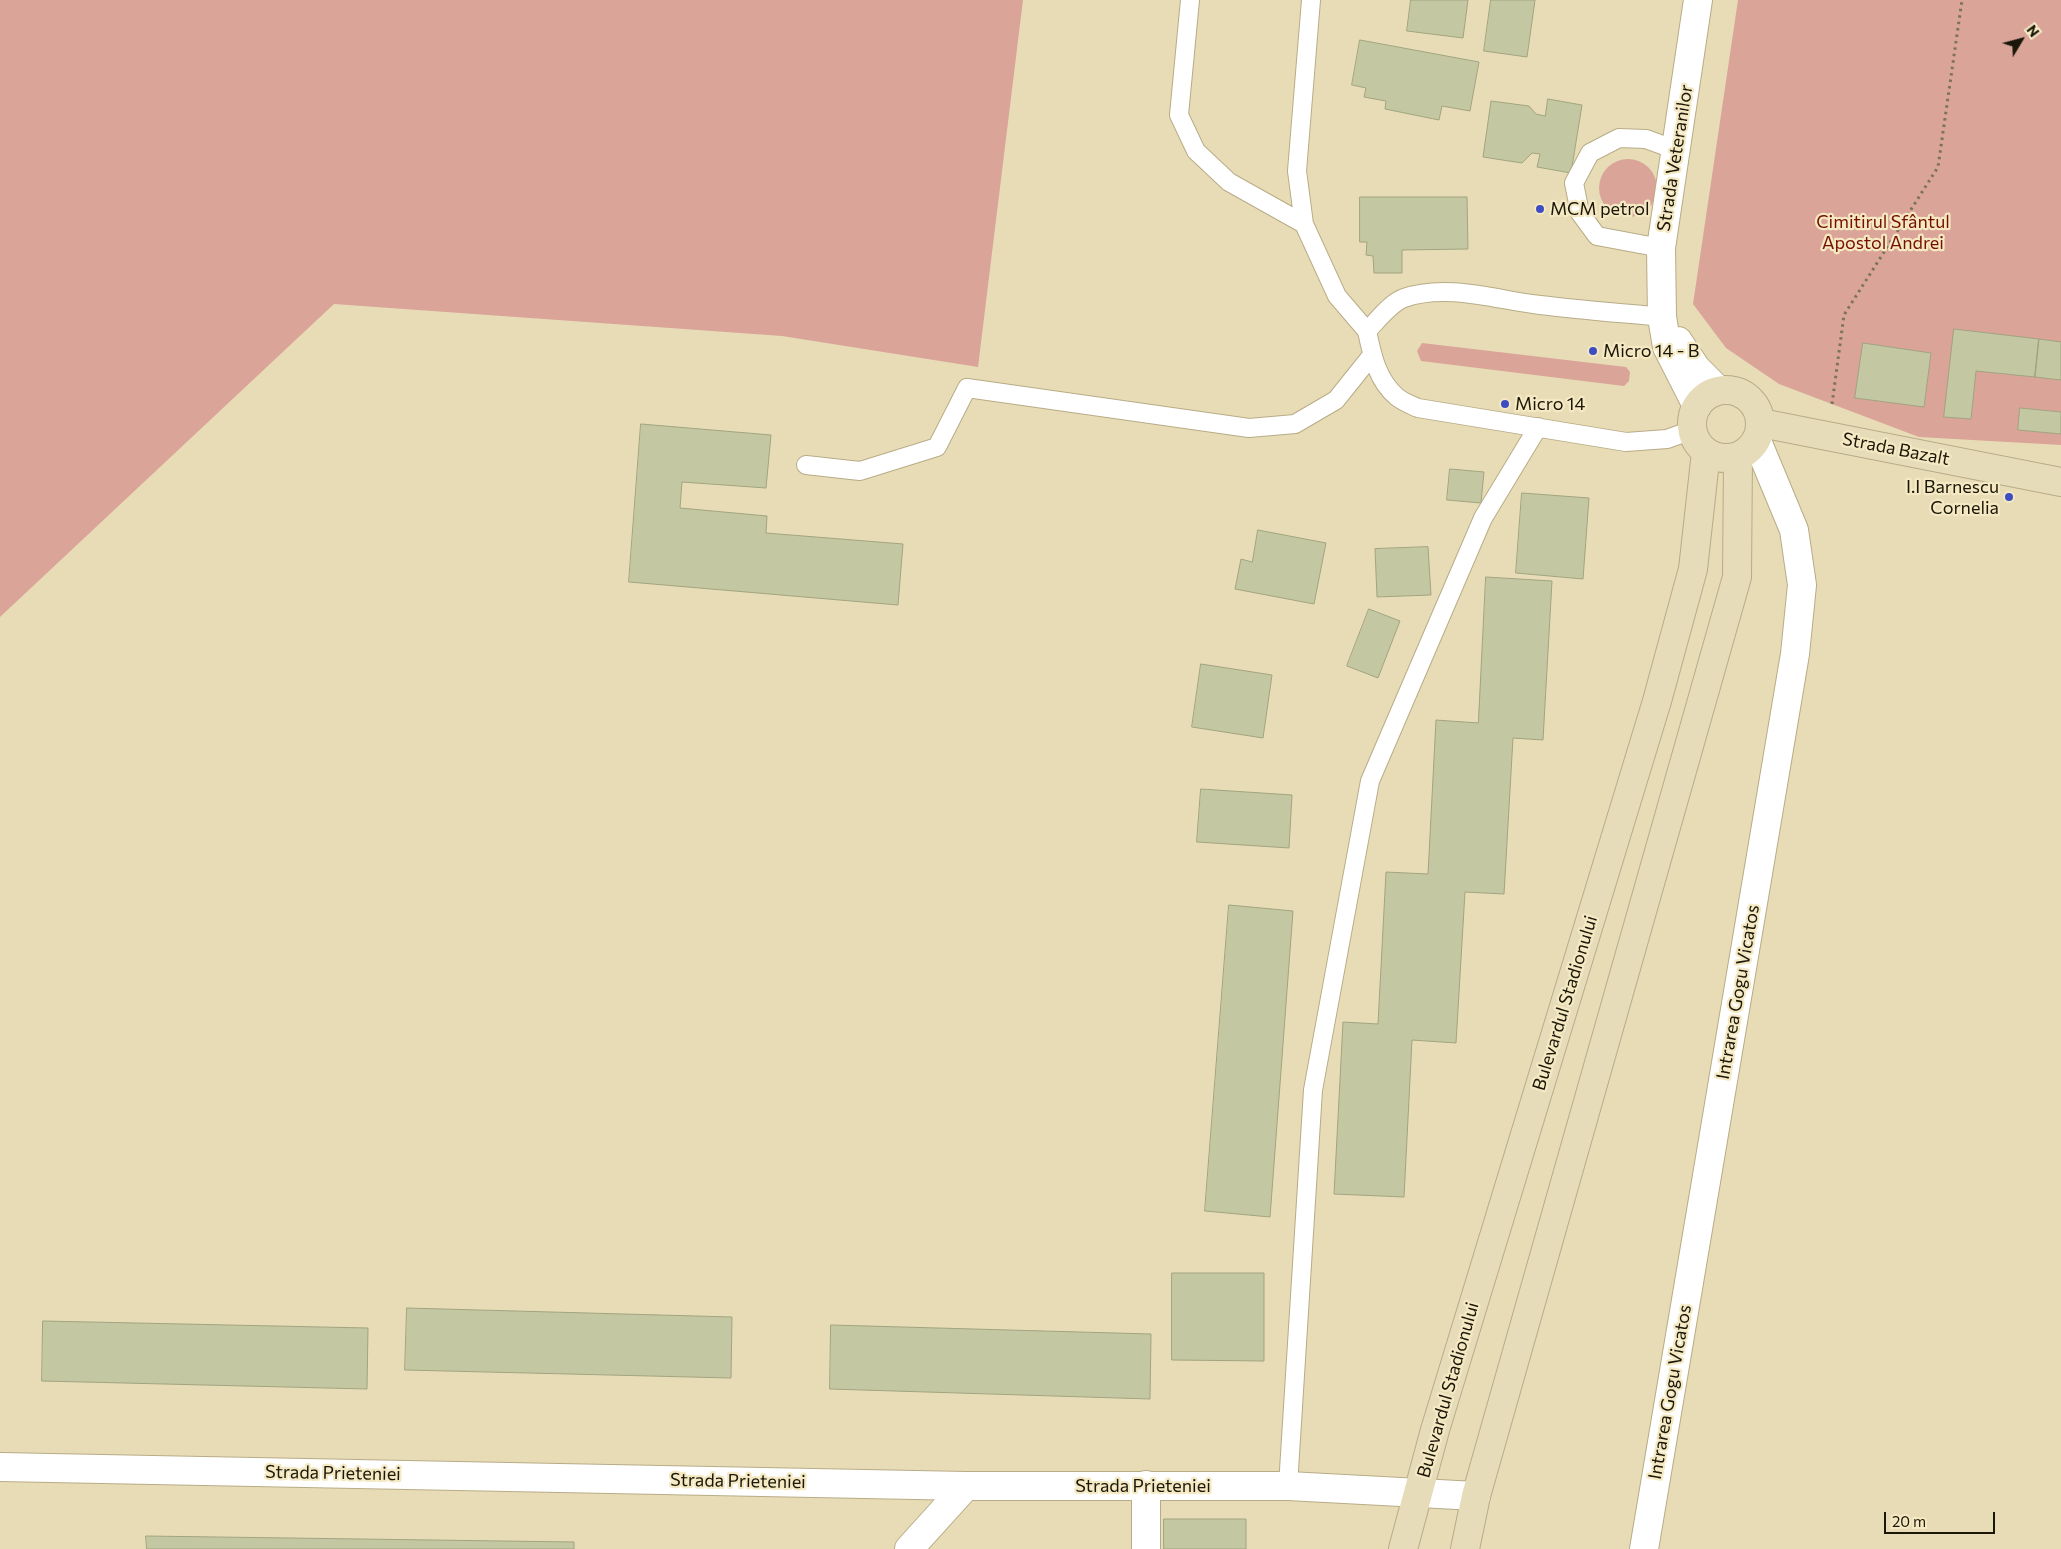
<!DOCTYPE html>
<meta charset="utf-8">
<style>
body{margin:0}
#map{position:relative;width:2061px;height:1549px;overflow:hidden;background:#e8dcb6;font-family:Commissioner,sans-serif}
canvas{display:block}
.north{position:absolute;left:1996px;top:15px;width:50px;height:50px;-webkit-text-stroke:4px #f5e9c3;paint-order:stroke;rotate:53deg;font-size:14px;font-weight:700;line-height:20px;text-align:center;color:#1a1608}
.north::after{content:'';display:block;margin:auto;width:18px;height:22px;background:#1a1608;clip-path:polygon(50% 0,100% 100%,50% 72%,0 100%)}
.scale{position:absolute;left:1884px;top:1512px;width:111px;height:22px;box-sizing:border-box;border:2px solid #1a1608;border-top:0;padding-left:6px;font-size:15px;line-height:18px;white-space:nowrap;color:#1a1608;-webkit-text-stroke:4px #f5e9c3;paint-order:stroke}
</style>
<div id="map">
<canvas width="2061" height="1549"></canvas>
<div class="north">N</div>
<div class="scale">20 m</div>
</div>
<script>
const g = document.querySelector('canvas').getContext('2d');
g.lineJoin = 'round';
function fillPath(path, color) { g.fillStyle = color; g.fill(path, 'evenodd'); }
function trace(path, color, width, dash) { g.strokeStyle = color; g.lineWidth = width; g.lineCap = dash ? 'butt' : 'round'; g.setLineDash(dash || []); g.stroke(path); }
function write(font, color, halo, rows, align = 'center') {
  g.font = font + ' Commissioner,sans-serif'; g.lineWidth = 4.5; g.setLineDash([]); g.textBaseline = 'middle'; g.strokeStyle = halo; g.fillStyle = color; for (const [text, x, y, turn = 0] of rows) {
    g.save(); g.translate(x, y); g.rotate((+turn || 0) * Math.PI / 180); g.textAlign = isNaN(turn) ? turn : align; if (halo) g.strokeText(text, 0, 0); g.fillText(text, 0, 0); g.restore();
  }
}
const green = new Path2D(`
 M0 0H1023L978 367 782 336 334 304 0 617Z
 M1738 0H2061V445L1919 437 1779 384 1726 348 1693 304Z
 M1599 188a29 29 0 1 1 58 0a29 29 0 1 1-58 0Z
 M1422 343 1626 367 1630 372 1629 381 1624 386 1421 361 1417 351Z`);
const building = new Path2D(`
 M1411 0H1468L1463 38 1407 31Z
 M1491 0H1535L1527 57 1484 51Z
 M1360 40 1479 62 1470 111 1442 106 1439 120 1385 109 1386 101 1364 97 1366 88 1352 85Z
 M1548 99 1582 105 1571 173 1537 167 1540 154 1532 153 1522 163 1483 157 1491 101 1529 106 1536 114 1545 116Z
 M1360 197H1467L1468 249 1402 250V273H1374L1373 256 1366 255 1367 242H1360Z
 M1954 329 2039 339 2035 377 1976 371 1971 419 1944 417Z
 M2039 339 2061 342V380L2035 377Z
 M1863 343 1931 353 1924 407 1855 398Z
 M2020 408 2061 412V434L2018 430Z
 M641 424 771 435 766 488 682 482 680 508 767 516 766 533 903 544 898 605 629 582Z
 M1450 469 1484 472 1481 503 1447 500Z
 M1522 493 1589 498 1583 579 1516 573Z
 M1258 530 1326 543 1314 604 1235 589 1241 559 1252 562Z
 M1428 547 1431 595 1377 597 1375 549Z
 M1486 577 1552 581 1543 740 1513 738 1504 894 1465 892 1456 1043 1412 1040 1404 1197 1334 1194 1343 1022 1378 1024 1386 872 1428 874 1436 720 1478 723Z
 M1369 609 1400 621 1378 678 1347 666Z
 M1201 664 1272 675 1263 738 1192 727Z
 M1201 789 1292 795 1289 848 1197 842Z
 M1229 905 1293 911 1270 1217 1205 1211Z
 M1172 1273H1264V1361L1172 1360Z
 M407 1308 732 1317 731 1378 405 1370Z
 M43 1321 368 1328 367 1389 42 1381Z
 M831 1325 1151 1334 1150 1399 830 1389Z
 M1164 1519H1246V1549H1164Z
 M146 1536 574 1542V1549H147Z`);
const path = new Path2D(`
 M1832 404 1844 315 1938 167 1962 0`);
const service = new Path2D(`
 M1190 0 1179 115 1196 151 1229 182 1304 224
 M1311 0 1297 171 1304 224 1337 296 1367 331
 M1661 248 1597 236 1580 213 1574 183 1590 153 1619 138 1646 139 1676 150
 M1662 317C1621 313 1580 310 1540 305 1497 300 1446 283 1404 298 1390 303 1377 321 1367 331 1372 355 1377 380 1397 397 1403 402 1411 405 1418 408L1626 442 1667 439 1692 430
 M806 465 860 471 937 447 967 388 1249 428 1295 424 1336 400 1372 355
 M1288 1486 1313 1090 1370 781 1483 518 1538 427`);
const minor = new Path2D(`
 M0 1467 966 1486H1288L1476 1496
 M909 1549 966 1486
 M1146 1549V1485
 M1644 1549 1795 654 1802 585 1794 530 1757 441`);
const tertiary = new Path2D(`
 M1678 341 1696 368 1718 390
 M1697 406 1667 347 1662 317 1661 248 1698 0`);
const secondary = new Path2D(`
 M1692 424a34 34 0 1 1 68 0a34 34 0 1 1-68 0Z
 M1761 423 2061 482
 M1403 1549 1435 1430 1657 701 1693 569 1706 452
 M1465 1549 1476 1496 1737 577 1738 457`);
const markers = [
 [1540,209,5,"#3d4dc1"],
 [1593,351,5,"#3d4dc1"],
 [1505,404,5,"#3d4dc1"],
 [2009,497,5,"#3d4dc1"]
];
const streetNames = [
 ["Strada Veteranilor",1675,158,-81],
 ["Strada Bazalt",1896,449,11],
 ["Intrarea Gogu Vicatos",1738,992,-80],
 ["Bulevardul Stadionului",1565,1003,-73],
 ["Bulevardul Stadionului",1448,1390,-74],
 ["Intrarea Gogu Vicatos",1670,1392,-80],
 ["Strada Prieteniei",333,1473,1],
 ["Strada Prieteniei",738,1481,1],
 ["Strada Prieteniei",1143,1486]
];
const poiNames = [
 ["MCM petrol",1550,209],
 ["Micro 14 - B",1603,351],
 ["Micro 14",1515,404],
 ["I.I Barnescu",1999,487,"right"],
 ["Cornelia",1999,508,"right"]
];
const parkNames = [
 ["Cimitirul Sfântul",1883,222],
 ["Apostol Andrei",1883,243]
];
fillPath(green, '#daa499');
fillPath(building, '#c4c8a2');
trace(building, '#a1a47f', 1);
trace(service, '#b8ac87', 20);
trace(minor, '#b8ac87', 30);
trace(tertiary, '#b8ac87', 30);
trace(secondary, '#b8ac87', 30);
trace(path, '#7b735a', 3, [2.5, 4]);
trace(service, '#fff', 18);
trace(minor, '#fff', 28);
trace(tertiary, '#fff', 28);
trace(secondary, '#e6dcba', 28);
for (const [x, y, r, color] of markers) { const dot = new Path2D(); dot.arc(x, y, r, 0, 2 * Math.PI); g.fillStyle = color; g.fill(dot); trace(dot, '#f5e9c3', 2); }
write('18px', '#1a1608', '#f5e9c3', streetNames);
write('18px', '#1a1608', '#f5e9c3', poiNames, 'left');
write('18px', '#760f00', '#f5e9c3', parkNames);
</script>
